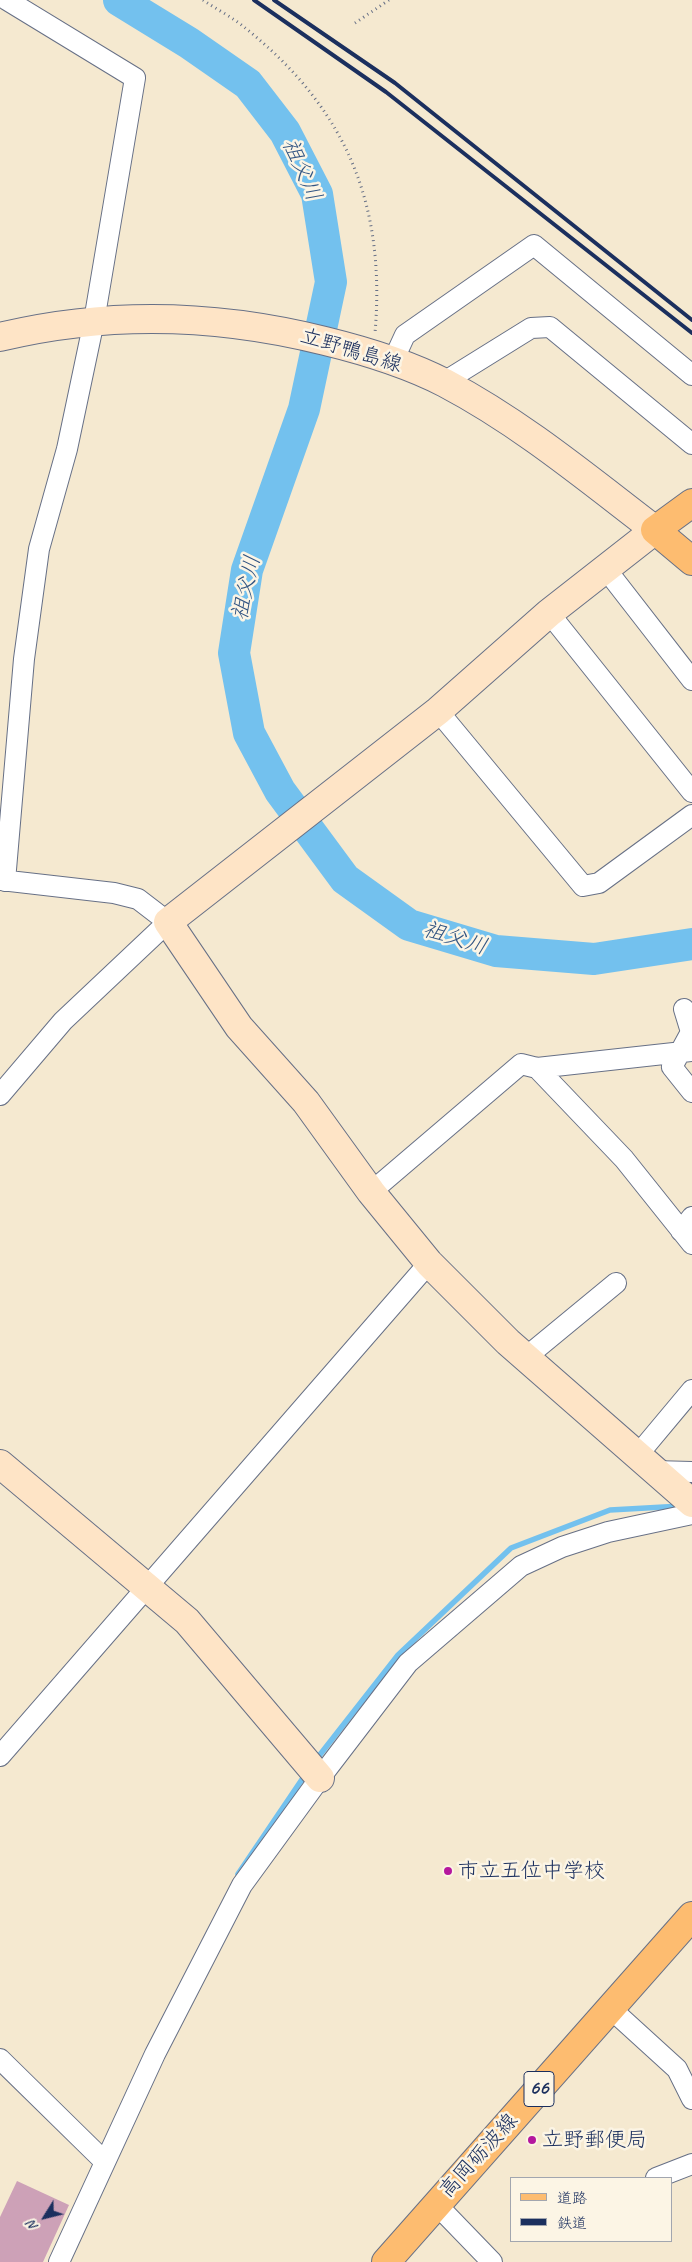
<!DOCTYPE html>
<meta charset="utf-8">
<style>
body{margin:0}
#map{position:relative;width:692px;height:2262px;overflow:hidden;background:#f5e9d0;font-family:Caveat,"Klee One",sans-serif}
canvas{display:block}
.legend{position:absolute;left:510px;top:2177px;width:162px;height:65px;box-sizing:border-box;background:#fcf5e5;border:1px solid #a2a6af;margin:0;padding:6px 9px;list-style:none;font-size:15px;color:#1b2f5e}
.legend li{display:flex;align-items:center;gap:10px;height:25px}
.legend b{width:25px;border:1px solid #a2a6af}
.north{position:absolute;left:20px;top:2192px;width:50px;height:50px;-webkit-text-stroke:4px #fcf5e5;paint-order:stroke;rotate:234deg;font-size:14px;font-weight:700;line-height:20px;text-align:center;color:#1b2f5e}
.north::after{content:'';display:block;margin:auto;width:18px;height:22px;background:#1b2f5e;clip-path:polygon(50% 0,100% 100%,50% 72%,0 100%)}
</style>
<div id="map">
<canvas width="692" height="2262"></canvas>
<ul class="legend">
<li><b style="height:6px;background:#fdbc70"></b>道路</li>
<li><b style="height:6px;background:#1b2f5e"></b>鉄道</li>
</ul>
<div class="north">N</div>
</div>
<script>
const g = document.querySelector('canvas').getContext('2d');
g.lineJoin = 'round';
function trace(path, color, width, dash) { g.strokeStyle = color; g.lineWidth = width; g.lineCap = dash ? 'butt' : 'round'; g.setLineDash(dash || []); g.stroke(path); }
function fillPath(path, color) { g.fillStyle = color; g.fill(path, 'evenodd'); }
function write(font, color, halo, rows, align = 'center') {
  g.font = font + ' Caveat,"Klee One",sans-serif'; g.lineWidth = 5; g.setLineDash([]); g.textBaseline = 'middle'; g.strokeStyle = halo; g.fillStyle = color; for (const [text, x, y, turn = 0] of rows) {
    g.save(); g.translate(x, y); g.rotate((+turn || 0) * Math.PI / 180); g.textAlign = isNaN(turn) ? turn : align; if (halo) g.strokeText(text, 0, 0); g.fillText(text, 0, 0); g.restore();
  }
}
const stream = new Path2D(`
 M315 1761 398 1655 511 1548 610 1510 682 1506
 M238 1874 307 1772`);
const river = new Path2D(`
 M119 0 189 43 248 84 285 132 317 194 331 282 304 409 247 570 234 653 249 733 280 791 345 879 409 925 496 951 594 959 692 944`);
const building = new Path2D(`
 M17 2181 69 2205 43 2262H0V2217Z`);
const path = new Path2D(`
 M203 0C216 9 232 17 244 27 346 108 386 204 375 333
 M355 23 389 0`);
const street = new Path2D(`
 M393 361 405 335 534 245 692 375
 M444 382 531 328 550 327 692 444
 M605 568 692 680
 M549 613 692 792
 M438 711 583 886 599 883 692 815
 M0 880 114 893 138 899 168 922 63 1021 0 1095
 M5 881 24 659 39 549 67 449 94 321 135 78 7 0
 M684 1009 691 1032 672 1067 692 1092
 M537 1068 624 1159 692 1244
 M371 1192 521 1064 537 1068 692 1051
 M681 1231 692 1217
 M525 1358 616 1283
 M636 1457 692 1390
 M654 1471 692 1472
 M0 1756 429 1263
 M610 2008 677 2069 692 2099
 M0 2059 105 2162
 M656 2178 692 2164
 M436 2204 492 2262
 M59 2262 155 2054 242 1885 320 1778 408 1663 521 1566 562 1547 608 1532 692 1514`);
const secondary = new Path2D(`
 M0 337C108 311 217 314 325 341 366 351 408 364 445 383 521 423 587 478 655 530L549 613 438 711 168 922 239 1027 306 1102 371 1192 429 1263 508 1342 692 1503
 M0 1464 187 1621 320 1778`);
const primary = new Path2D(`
 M692 503 655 530 692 561
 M386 2262 692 1916`);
const rail = new Path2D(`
 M254 0 386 92 692 333
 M274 0 395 83 692 320`);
const markers = [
 [448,1871,5,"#b5179e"],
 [532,2140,5,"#b5179e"]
];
const shields = [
 [539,2089,30]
];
const shieldNames = [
 ["66",539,2089]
];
const streetNames = [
 ["立野鴨島線",351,351,17],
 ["高岡砺波線",479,2156,-48]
];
const poiNames = [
 ["市立五位中学校",458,1871],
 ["立野郵便局",542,2140]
];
const waterNames = [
 ["祖父川",301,170,66],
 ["祖父川",247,588,-78],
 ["祖父川",455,939,17]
];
trace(stream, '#73c1ee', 5.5);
trace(river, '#73c1ee', 32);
fillPath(building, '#cda1b7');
trace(street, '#677086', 22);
trace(secondary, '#677086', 30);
trace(primary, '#677086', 30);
trace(path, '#677086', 3, [1, 4]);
trace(street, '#fff', 20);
trace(secondary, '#fee4c6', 28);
trace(primary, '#fdbc70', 28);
trace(rail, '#1b2f5e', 4);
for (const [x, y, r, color] of markers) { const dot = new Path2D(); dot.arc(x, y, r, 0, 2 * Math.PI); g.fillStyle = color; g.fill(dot); trace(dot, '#fcf5e5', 2); }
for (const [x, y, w] of shields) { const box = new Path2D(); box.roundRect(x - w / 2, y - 17.5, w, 35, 4); g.fillStyle = '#fcf5e5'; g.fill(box); trace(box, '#1b2f5e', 1); }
write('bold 20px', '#1b2f5e', null, shieldNames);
write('21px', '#1b2f5e', '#fcf5e5', streetNames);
write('21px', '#1b2f5e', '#fcf5e5', poiNames, 'left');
write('italic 22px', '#315482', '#fcf5e5', waterNames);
</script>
